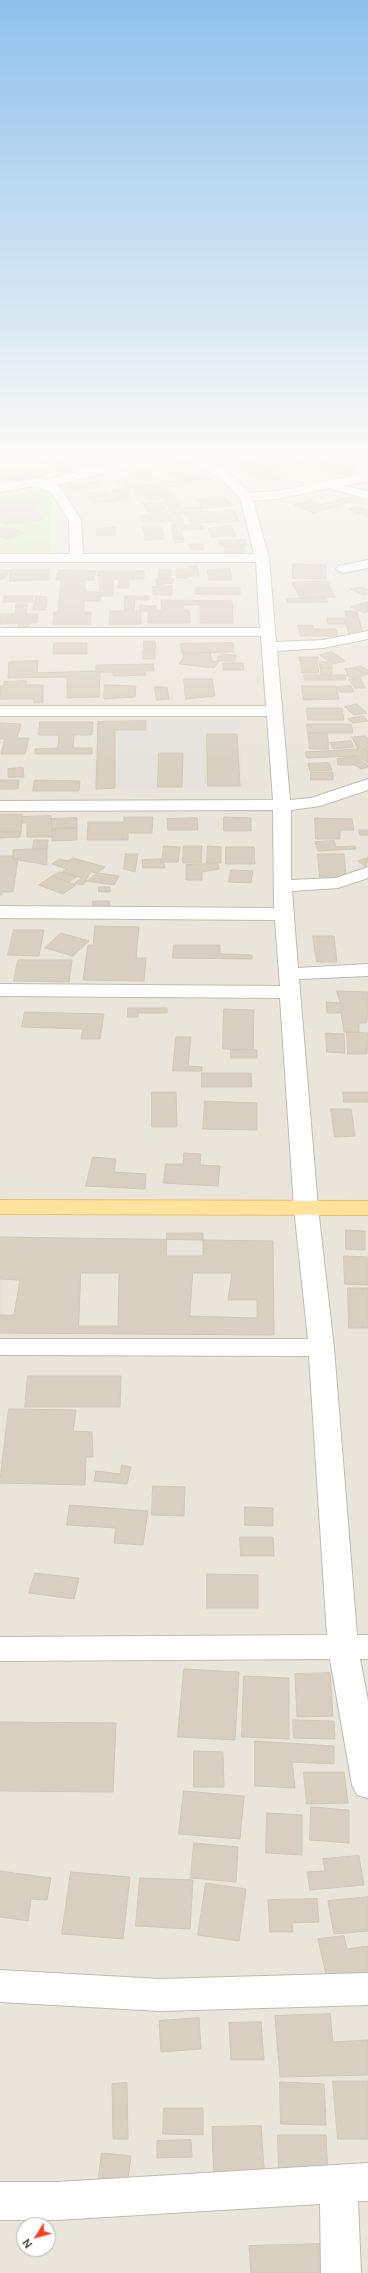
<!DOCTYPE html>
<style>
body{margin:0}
#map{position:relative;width:368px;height:2273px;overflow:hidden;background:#f6f3ec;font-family:"DM Sans",sans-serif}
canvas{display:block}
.north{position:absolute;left:16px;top:2217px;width:40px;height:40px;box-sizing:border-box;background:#fff;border:1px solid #b7b4b0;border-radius:50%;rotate:233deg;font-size:11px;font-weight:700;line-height:16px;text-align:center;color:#4b4439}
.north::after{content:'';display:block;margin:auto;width:14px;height:18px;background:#fc3f1d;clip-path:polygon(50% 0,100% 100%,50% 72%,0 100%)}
</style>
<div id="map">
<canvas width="368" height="2273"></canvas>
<div class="north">N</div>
</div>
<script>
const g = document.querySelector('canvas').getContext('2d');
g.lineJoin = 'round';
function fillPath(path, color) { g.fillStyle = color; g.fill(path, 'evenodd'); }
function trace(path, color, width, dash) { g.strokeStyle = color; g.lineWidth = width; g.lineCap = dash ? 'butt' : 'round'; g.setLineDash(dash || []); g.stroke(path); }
const residential = new Path2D(`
 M0 452H368V2273H0ZM24 2225H48V2249H24Z`);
const industrial = new Path2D(`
 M97 719H239L243 789H91Z`);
const green = new Path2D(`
 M51 487V558L0 557V498Z`);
const building = new Path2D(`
 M77 452H92L99 455 78 460 66 455Z
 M104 452H112L121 456 138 452 150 454 123 461Z
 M303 452H317L323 455 313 457Z
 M287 453 308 464 251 475 231 464Z
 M328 453 340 458 332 460 321 454Z
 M107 455 116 459 100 463 95 461 106 458 101 456Z
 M352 456 365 462 347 466 334 460Z
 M55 457 67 462 48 466 40 463 47 461 44 459Z
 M327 459 339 465 343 464 357 471 332 475 319 469 325 468 313 462Z
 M184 461 190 464 172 468 166 465Z
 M72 462 76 464 91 462 95 464 79 468 69 463Z
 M64 464 76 469 61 473 49 468Z
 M14 466 18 469 25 467 34 471 11 476 0 471Z
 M41 469 50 473 25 480 11 477Z
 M146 469 152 474 139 476 134 472Z
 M187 470 198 477 177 478 169 473Z
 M275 471 291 476 267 482 255 475Z
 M357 471 361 474 346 476 342 473Z
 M7 476 20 481 8 484 0 481V478Z
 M149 476 154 480 146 481 141 477Z
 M207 476 211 480 183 483 179 479Z
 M139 478 152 486 129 490 116 481Z
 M84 479 89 483 81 485 77 481Z
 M74 481 79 485 68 486 64 482Z
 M179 481 184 485 164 487 176 498 164 500 148 485Z
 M96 482 102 487 74 491 68 486Z
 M154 489 161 499 150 500 146 494 135 495 133 490Z
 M113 490H130L134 498 115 500Z
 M107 493 113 501 93 503 88 494Z
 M355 497 362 500 341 504 334 501Z
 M227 498 232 506 202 508 197 500Z
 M31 500 44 520 4 524 0 517V503Z
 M311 500 321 505 304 509 294 505Z
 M178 501 183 508 201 507V511L172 513 164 502Z
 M161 502 169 513 150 515 142 503Z
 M331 502 340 506 313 513 304 509Z
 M359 507 368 510V517L349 509Z
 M234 511 239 521 190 523 186 513Z
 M180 514 184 524 173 525 168 515Z
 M168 515 169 521 142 522 141 516Z
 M202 525 204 529 181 530 184 542 175 543 171 526Z
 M231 526 236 536 211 537 208 529Z
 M116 527V535L97 536 96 529Z
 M143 527H162L164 539 146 540Z
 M0 528H11L24 534 6 539 0 536Z
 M245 540 247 545 221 546 219 541Z
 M189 544H202L204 549 192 550Z
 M244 546 245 554 225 555 224 547Z
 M293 564 326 565V579L293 578Z
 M197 566 199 577H190L189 567Z
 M11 569H50L49 580 10 581Z
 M159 569H171V577H159Z
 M176 569H188V578H177Z
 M230 569 232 580H209L207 570Z
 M0 570H9L5 578 0 579Z
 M59 570 96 571 94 580H56Z
 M99 571H144V579H128V588H118L119 579H113V596H100V601H84V612H91V624H53L54 612H58L61 581H85V592H99Z
 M157 578H173V583L157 585Z
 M327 581 335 597 300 598 292 583Z
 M172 586V595H153V587Z
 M196 587H240V595L195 594Z
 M362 587 368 590 366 592 368 594 362 595 351 589Z
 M5 596H33L32 602H4Z
 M36 596 47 597 45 610H33Z
 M125 596H149V600H135L134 611H139L140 605 156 606V611L162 610 161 600 232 601 233 623H200V605H183L184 610H189L190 623H148V611H141V624H109L110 611H124Z
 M326 598 328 602 288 603 286 599Z
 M368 602V612L364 613 351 607Z
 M16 604H27L26 614H38L37 623H29L28 627H18V623L0 624V614H15Z
 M345 611H357L363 634H349L346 624H328L327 618H346Z
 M298 625H312L313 629H336L338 636H301Z
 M144 641H155L156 649H144Z
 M54 643H87V654H54Z
 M233 643 234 652 182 653 180 644Z
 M143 650H155V659H143Z
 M332 652 345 661 333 664 320 655Z
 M210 653 212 661 219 662 214 668 179 664 184 657 183 654Z
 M222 654 236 655 235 661H217L218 656H222Z
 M299 657H318V661H300Z
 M38 661 37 673 96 671V665L153 664 154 671H145L146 675 113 676V672H100L99 697 67 698V677L8 678 9 662Z
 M320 661 329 663 332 665V668L320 667Z
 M301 662H317L319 673H302Z
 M223 663H243L244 670H224Z
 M360 666 368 670 362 672 354 668Z
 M321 668H332V674H321Z
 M353 668 362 673 368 671V674L354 679 346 675 348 674 345 669Z
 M304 675H345L346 680H305Z
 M184 679H212L215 696 186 699Z
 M361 679 365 688H355L349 680Z
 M26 681V685H43V703H34V699H0V686H4V682Z
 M105 685 136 686 135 697 104 699Z
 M302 686H336L339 699 304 700Z
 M351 686 354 692H340L337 687Z
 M155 687H167L169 699 157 700Z
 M357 704 367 713 354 715 345 707Z
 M307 708H342L344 720H308Z
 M363 716 368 721 353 723 348 719Z
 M146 721V730H115V788L96 789 98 722Z
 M40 722H93L92 735H74L73 748H92V754H35V749L58 748 59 735H39Z
 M0 723 21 724 17 738H29L25 754H1L5 739H0Z
 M307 724H351L353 733H308Z
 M308 733H327L329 749H310Z
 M207 734H237L240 786H208Z
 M352 737 365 736 368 738V749H364L368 751V763L356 756 307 758 305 752 358 749Z
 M351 741 354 747 333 749 330 743Z
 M159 753H183L182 787H158Z
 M355 757 368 765V767L361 769 355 765H338L337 759Z
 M329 763 332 770 310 771 308 764Z
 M23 768 24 777H8V769Z
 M311 772H333V780H311Z
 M0 780H19L18 789H0Z
 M35 780 80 781 79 791H33Z
 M0 814H22L21 832H0Z
 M51 816 52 837H27V823H22V817Z
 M124 817H153L152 833H128V840H87L88 822H124Z
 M224 817 251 818V831H224Z
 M77 818V828L52 829 51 819Z
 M197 818 198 830H168L167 819Z
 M315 818 352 819 354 830H340V839H316Z
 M77 828V840L52 841V829Z
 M359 830H368V835H360Z
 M0 832H21L20 837 0 838Z
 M34 840H48L47 849H33Z
 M334 841 336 847 355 846 356 849 318 851 315 842Z
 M164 846 180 847 178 862H162Z
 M184 846H202L201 863H183Z
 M208 846 221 847V863H207Z
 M226 847H254L255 864H226Z
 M47 849V865L13 859V850Z
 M126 854H138L135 872 124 869Z
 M318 854H344L346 877H320Z
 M0 856H13V859H18L13 892H2V895H0Z
 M73 858 105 867 82 885 75 883 82 878 62 872 67 869 52 864 59 859 68 861Z
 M368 858 366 867 358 861Z
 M163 859 165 868H143L142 860Z
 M218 864 219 869 202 872V880H186V865Z
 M231 870 253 871 251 883 229 882Z
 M60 872 76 877 69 882 53 876Z
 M91 872 119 876 114 885 86 881Z
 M53 876 76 885 63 894 39 885Z
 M99 887H110V892H99Z
 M93 901H109L110 906H93Z
 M95 926 139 927 136 958H146L144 981 83 980 88 945H93Z
 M14 930H44L39 956 8 955Z
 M61 933 89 941 73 956 45 948Z
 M313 936H334L337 962H317Z
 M174 945H220V954L252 955V959L173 958Z
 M18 960H72L69 982 14 981Z
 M337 991 368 992 367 1023H359V1032H344L341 1013H327L326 1002 340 1003Z
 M128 1008H167V1013H138V1017H128Z
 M224 1009 254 1010 253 1050 223 1049Z
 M25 1012 104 1014 100 1039H81L83 1029 22 1027Z
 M347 1032 368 1033 367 1054H348Z
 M326 1033 344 1034 345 1053 327 1052Z
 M176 1037H191L188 1066 202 1067V1071H173Z
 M231 1050H257V1058H231Z
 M202 1073H251L252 1087H202Z
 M152 1092H176L177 1127H152Z
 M343 1092H368V1102H344Z
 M205 1101 257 1103V1130L203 1129Z
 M331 1109H351L355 1136 335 1137Z
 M184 1153 201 1154 200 1165 220 1166 218 1186 163 1183 166 1164H183Z
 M93 1157 116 1159 114 1172 146 1174 145 1189 86 1186Z
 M346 1230 365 1231V1250L346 1249Z
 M167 1233H203V1256H167Z
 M0 1237 273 1241 274 1335 0 1333Z
 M344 1256 368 1257V1285L345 1284Z
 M81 1273H119L118 1326H79Z
 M193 1273H232L228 1300H257V1318L190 1316Z
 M0 1279 20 1280 14 1315H0Z
 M348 1288H368V1328H349Z
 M28 1376H121L120 1407H25Z
 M9 1409 76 1410 73 1431 92 1432 93 1457H86L85 1485 0 1483Z
 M122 1465 131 1467 127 1484 94 1481 96 1471 120 1474Z
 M153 1486 185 1487 184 1516 152 1515Z
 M70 1505 148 1511 143 1545 114 1543 116 1528 67 1525Z
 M245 1507 273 1508V1526L245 1525Z
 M240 1537H273L274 1556H241Z
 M35 1573 79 1578 74 1599 29 1593Z
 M207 1574 258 1575V1608H207Z
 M184 1669 239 1672 235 1740 178 1737Z
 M330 1673 333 1716 297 1717 295 1674Z
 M244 1676 289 1678V1739L242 1737Z
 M293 1720 334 1721 335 1739 294 1738Z
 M0 1722 116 1723 113 1792 0 1791Z
 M255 1741 334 1746V1764L292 1762 295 1788 255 1786Z
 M194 1751 223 1752 224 1787H194Z
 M304 1772H344L348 1803 307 1804Z
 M184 1791 244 1796 240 1839 179 1834Z
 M311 1807 349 1810V1843L310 1840Z
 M267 1813 302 1815V1855L266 1853Z
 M194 1843 238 1847 236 1882 191 1878Z
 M359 1856 364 1885 310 1890 307 1872 325 1871 323 1859Z
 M0 1871 51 1878 47 1900 31 1899 28 1921 0 1917Z
 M71 1872 130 1877 123 1939 62 1934Z
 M140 1878 193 1880 190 1929 136 1926Z
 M206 1883 246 1889 239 1941 198 1935Z
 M368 1897V1931L334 1934 328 1901Z
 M317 1899 319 1922 292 1923 293 1932H270L268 1900Z
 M344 1936 347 1949 368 1946V1982L329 1988 318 1939Z
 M330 2014 333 2042 368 2040V2075L280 2077 275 2016Z
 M199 2018 201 2049 161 2052 159 2021Z
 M261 2022 264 2060H231L229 2023Z
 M333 2081H368V2139H338Z
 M280 2082 324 2084 326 2125 281 2124Z
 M127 2083 128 2139H113L112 2084Z
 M164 2108H203V2135L163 2134Z
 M261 2126 265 2182 214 2183 212 2127Z
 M278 2135H326L328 2173H279Z
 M191 2140 192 2157 157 2158V2141Z
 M102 2153 131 2156 127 2187 98 2183Z
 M322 2244 324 2273H251L249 2246Z`);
const minor = new Path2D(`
 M0 452H22L0 460Z
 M171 452H187L229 473 249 493 277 491 368 473V481L343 486 368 491V499L329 488 277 499 253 501 269 558 276 642 323 640 368 631V639L323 648 277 651 290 800 311 798 368 779V790L320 806 291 810V880L336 878 368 867V878L338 888 292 891 298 968 368 964V976L299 979 318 1208 334 1348 357 1635H368V1659H360L368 1701V1798L357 1795 352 1785 330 1659 0 1661V1637L327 1635 309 1356 0 1355V1339H308L294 1208 280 998 0 996V984L280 986 275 920 0 918V906L274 908 273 810 0 811V801L273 800 267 716H0V706H266L261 636H0V628H260L256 562H0V554H70L69 520 51 492 35 486 0 492V484L35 478 46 480 120 461 124 462 126 465 124 468 56 485 60 487 81 520 83 554H254L240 498 221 479Z
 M368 560V568L343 573 336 569 338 566Z
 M0 1970 160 1979 368 1973V2005L160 2011 0 2002Z
 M368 2163V2201H358L361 2273H321L320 2204 57 2220H0V2182H57Z`);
const major = new Path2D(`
 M0 1200 368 1201V1215L0 1214Z`);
fillPath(residential, '#eae5da');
fillPath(industrial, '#e6e2dd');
fillPath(green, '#d2eab5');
fillPath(building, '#d8cfc1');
trace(building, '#d3c7b4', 1);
trace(minor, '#c2bbae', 2);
trace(major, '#e6c16a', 2);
fillPath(minor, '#fff');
fillPath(major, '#ffe39c');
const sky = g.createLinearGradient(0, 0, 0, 771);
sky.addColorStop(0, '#8fc1ec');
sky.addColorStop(0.59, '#fbfaf6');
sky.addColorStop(1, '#fbfaf600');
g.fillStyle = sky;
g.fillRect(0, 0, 368, 771);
</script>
